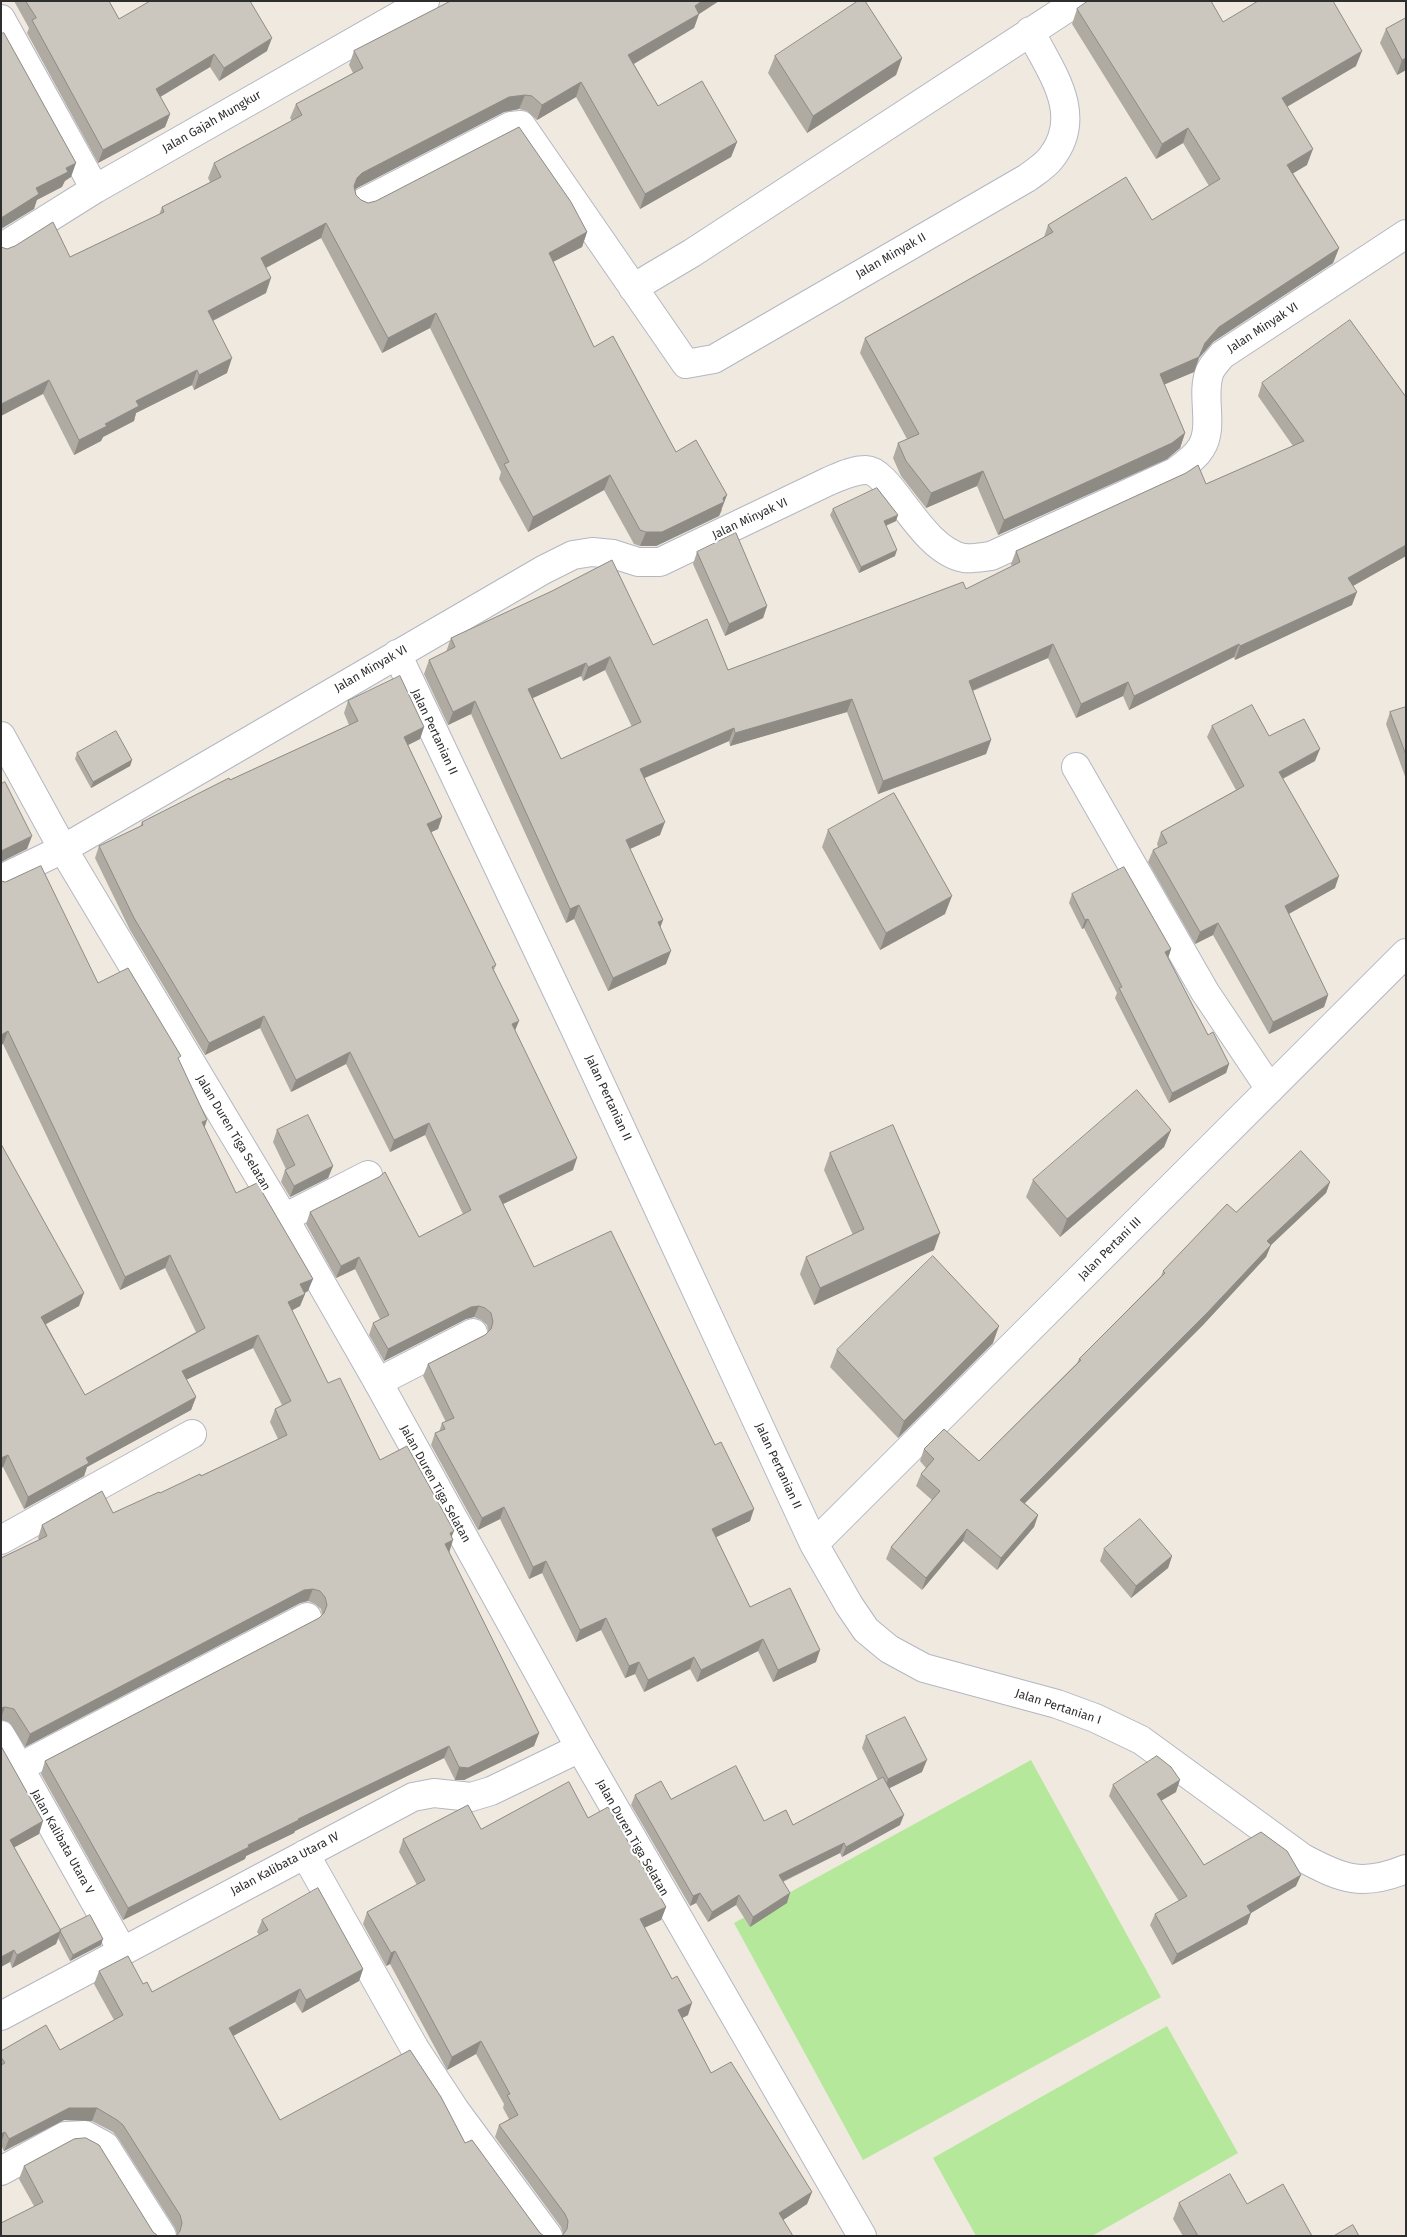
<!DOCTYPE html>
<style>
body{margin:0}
#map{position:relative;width:1407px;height:2237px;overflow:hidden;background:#efe9e0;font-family:"Fira Sans",sans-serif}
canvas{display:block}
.frame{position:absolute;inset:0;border:2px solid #2e2e2e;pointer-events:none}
</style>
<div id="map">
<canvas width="1407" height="2237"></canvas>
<div class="frame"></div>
</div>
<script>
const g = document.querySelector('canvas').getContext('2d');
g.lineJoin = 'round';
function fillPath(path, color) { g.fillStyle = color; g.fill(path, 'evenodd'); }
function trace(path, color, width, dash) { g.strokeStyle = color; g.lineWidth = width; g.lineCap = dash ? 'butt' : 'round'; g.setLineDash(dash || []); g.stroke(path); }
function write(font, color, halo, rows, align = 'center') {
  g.font = font + ' "Fira Sans",sans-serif'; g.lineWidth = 4.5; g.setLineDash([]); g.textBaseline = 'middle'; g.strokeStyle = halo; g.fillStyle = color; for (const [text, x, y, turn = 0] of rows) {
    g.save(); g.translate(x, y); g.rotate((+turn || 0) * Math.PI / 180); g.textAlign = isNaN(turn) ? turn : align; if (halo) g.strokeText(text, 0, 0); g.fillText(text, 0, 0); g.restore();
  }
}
const green = new Path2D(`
 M1031 1760 1161 1997 863 2160 734 1923Z
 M1167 2026 1238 2153 1092 2236H976L933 2158Z`);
const minor = new Path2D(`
 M1 19 95 189
 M364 202 511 126 521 125 686 364 714 359 1027 178C1035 172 1045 166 1051 158 1085 115 1051 72 1030 31
 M1 248 95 189 425 1
 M633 288 692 253 1078 1
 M397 654 575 1029 814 1544 849 1605 866 1630 889 1649 924 1668 1057 1704 1095 1718 1141 1740 1303 1858C1342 1879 1362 1887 1406 1869
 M1076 767 1205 992 1270 1089
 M1 879 63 849 543 570 573 555 592 552 613 554 638 562H660L829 481C841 476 853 470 866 470 891 470 920 550 964 558 972 559 982 557 991 556L1175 472C1184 465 1195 458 1201 448 1215 426 1200 395 1210 371 1213 365 1218 360 1222 355L1406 234
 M284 1218 368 1175
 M378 1382 473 1333
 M1 1540 192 1434
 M814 1544 1406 953
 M1 1735 122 1950
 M20 1767 307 1617
 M305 1854 415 2049 455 2110 548 2236
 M1 2016 413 1797 434 1793 471 1797 491 1791 580 1748
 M1 2171 65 2136 85 2135 105 2146 162 2236`);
const tertiary = new Path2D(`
 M1 736 63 849 284 1218 378 1382 580 1748 862 2236`);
const wall = new Path2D(`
 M14 1H109L119 19 267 51 219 81 210 67 160 96 170 114 165 127 98 163 27 33 29 28Z
 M451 1H719L699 14 694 28 634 64 658 106 737 142 731 157 640 209 576 97 537 120 527 111 519 109 504 112 357 188 355 190 356 195 361 200 368 203 587 232 582 247 553 262 594 347 676 452 722 510 719 516 656 546H640L634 544 604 490 528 532 499 479 501 472 430 328 382 353 321 238 266 268V293L213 321 227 373 194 390 192 385 136 413 134 421 103 437 101 441 74 455 43 394 7 249 70 257 159 215 162 207 210 182 208 178 214 163 292 121 290 118 296 104 353 73 349 65 354 51Z
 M1077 9 1223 22 1356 66 1287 107 1307 165 1293 173 1339 248 1333 263 1213 342 1199 358 1194 372 1164 384 1185 433 1180 448 1167 459 998 535 977 486 926 508 901 476 893 458 898 443 907 439 860 353 865 338 1044 237 1048 225 1152 220 1209 186 1183 143 1156 159 1072 24Z
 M1406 18V70L1397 75 1380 43 1386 29Z
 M775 56 902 58 896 75 807 133 768 73Z
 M1262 383 1406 397V556L1353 586 1352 605 1235 660 1234 657 1129 710 1123 696 1076 718 1048 658 973 691 991 740 986 754 878 794 847 712 730 746 729 741 645 778 660 835 630 849 663 920 660 928 666 964 608 991 574 919 566 923 471 714 448 725 424 674 429 660 446 652 451 638 653 645 728 670 966 589 1012 567 1011 564 1016 551 1206 484 1293 446 1258 396ZM605 670 632 727 561 759 533 698 581 676 583 681Z
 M833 509 896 521 886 526 895 556 859 573 830 515Z
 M697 552 767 606 763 618 725 636 693 564Z
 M348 701 424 727 420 739 408 745 442 817 438 829 431 832 496 965 494 970 515 1031 573 1170 503 1204 534 1267 750 1521 716 1537 750 1607 816 1662 773 1682 758 1651 697 1682 690 1669 644 1692 635 1674 625 1678 601 1630 576 1642 542 1573 529 1579 500 1519 478 1530 431 1445 435 1433 439 1432 442 1423 446 1422 423 1376 428 1364 485 1335 488 1332 487 1325 481 1320 474 1317 466 1319 384 1361 369 1335 373 1323 380 1319 355 1269 336 1278 306 1224 310 1212 419 1237 463 1214 425 1135 390 1152 346 1064 291 1092 260 1028 205 1055 130 930 95 858 99 846 140 827 142 822 230 780 349 725 344 713Z
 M1406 707V779L1386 724 1390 712Z
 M1212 726 1269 736 1315 761 1283 779 1335 888 1289 914 1328 995 1324 1007 1269 1034 1213 935 1195 944 1148 862 1153 850 1158 847 1157 844 1161 832 1236 790 1207 737Z
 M77 753 132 760 130 766 91 788 75 759Z
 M828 830 945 914 880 950 822 847Z
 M1 881 98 983 179 1061 204 1128 236 1193 308 1291 305 1293V1294L300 1306 292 1310 328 1383 380 1460 452 1537 449 1552 539 1733 534 1746 464 1780H455L444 1758 295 1831 294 1833 246 1856 245 1859 123 1920 41 1774 45 1761 319 1618 322 1615 321 1609 315 1604 308 1601 300 1603 25 1747 9 1722 1 1720V1558L39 1540 38 1538 42 1525 113 1513 201 1476 278 1439 270 1422 275 1409 282 1405 253 1348 186 1380 196 1397 191 1410 87 1467 84 1476 24 1509 3 1467 1 1468V1144L79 1306 46 1324 85 1395 196 1332 165 1268 120 1290 3 1044Z
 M1072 894 1171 949 1168 958 1208 1035 1229 1064 1226 1073 1169 1103 1115 998 1117 993 1084 928 1082 929 1069 903Z
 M277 1130 333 1166 328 1178 290 1197 281 1182 285 1170 286 1169 273 1142Z
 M1171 1130 1164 1147 1060 1237 1026 1197 1033 1180Z
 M830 1153 934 1250 814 1305 800 1274 806 1257 853 1235 824 1170Z
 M1330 1182 1326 1193 1271 1245 1266 1257 1203 1325 1025 1503 1038 1515 1034 1527 997 1570 963 1541 922 1590 886 1559 891 1547 932 1500 916 1486 921 1474 926 1468 920 1461 924 1449 979 1461 1077 1363 1079 1359 1161 1276 1163 1271 1236 1212Z
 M993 1343 898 1438 830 1367 837 1350Z
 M1104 1549 1172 1556 1168 1568 1131 1598 1100 1561Z
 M866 1736 922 1772 889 1788 900 1825 842 1857 840 1853 783 1882 787 1903 750 1927 736 1905 708 1922 696 1903 690 1906 631 1805 635 1795 671 1799 764 1821 793 1825 878 1780 862 1748Z
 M1 1746 39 1834 14 1847 60 1930 101 1945 70 1961 58 1938 56 1944 12 1968 10 1962Z
 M1113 1785 1176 1792 1161 1801 1204 1865 1296 1886 1251 1913 1247 1924 1172 1965 1150 1925 1155 1914 1179 1901 1109 1796Z
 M588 1818 666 1907 661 1920 644 1928 688 2015 682 2018 711 2073 812 2192 807 2204 783 2220 563 2234 561 2227 495 2137 499 2125 509 2119 503 2108 504 2104 476 2054 447 2070 390 1964 386 1966 363 1924 367 1912 417 1885 399 1852 403 1839 481 1829Z
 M262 1920 363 1969 359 1981 302 2013 295 2002 233 2036 280 2120 465 2143 540 2233 177 2234 175 2228 118 2138 113 2132 92 2121 64 2120 4 2151 1 2145V2051L60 2050 114 2020 94 1984 99 1971 143 1984 152 1992 259 1935 257 1932Z
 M24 2166 153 2232 34 2206 19 2179Z
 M1179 2203 1247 2204 1312 2236H1183L1173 2219Z`);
const shadedWall = new Path2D(`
 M702 1H719L699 14 694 28 623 70 628 55Z
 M272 38 267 51 219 81 224 68Z
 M1362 51 1356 66 1276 113 1282 98Z
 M214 54 210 67 152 102 156 89Z
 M902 58 896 75 807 133 813 116Z
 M1406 58V70L1397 75 1402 60Z
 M581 82 576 97 537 120 542 105Z
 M525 95 519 109 504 112 357 188 351 193 357 178 362 173 509 97Z
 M170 114 165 127 98 163 103 150Z
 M1188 128 1183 143 1156 159 1162 144Z
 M737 142 731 157 640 209 645 194Z
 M1313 149 1307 165 1282 180 1287 165Z
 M76 163 71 177 65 181 62 187 37 200 34 209 1 229V218L36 188 66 168Z
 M326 223 321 238 256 273 261 258Z
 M587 232 582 247 543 267 549 253Z
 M1339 248 1333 263 1213 342 1199 358 1194 372 1154 389 1160 374 1205 343 1219 327Z
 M271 278 266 293 202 326 208 311Z
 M436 313 430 328 382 353 388 338Z
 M232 358 227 373 194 390 199 375Z
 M197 370 192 385 136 413 134 421 103 437 101 441 74 455 79 440 105 424 136 401Z
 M49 380 43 394 1 416V404Z
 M1185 433 1180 448 1167 459 998 535 1004 520Z
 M983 471 977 486 926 508 931 493Z
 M610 475 604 490 528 532 533 517Z
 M727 495 719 516 656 546H640L646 532Z
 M898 515 896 521 882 527 884 521Z
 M1406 545V556L1344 591 1348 578Z
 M897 550 895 556 859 573 861 567Z
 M1357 592 1352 605 1235 660 1240 646Z
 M767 606 763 618 725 636 729 624Z
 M1053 644 1048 658 964 694 969 681Z
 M1239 644 1234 657 1129 710 1134 696Z
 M610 657 605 670 583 681 588 667Z
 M586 663 581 676 524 702 528 689Z
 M1128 682 1123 696 1076 718 1081 704Z
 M852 699 847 712 730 746 735 733Z
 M475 701 471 714 448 725 453 712Z
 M424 727 420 739 400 749 404 737Z
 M734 728 729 741 635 782 640 769Z
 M991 740 986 754 878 794 883 781Z
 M1320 749 1315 761 1274 783 1279 772Z
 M132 760 130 766 91 788 93 782Z
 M442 817 438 829 423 836 427 824Z
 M665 822 660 835 621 853 626 840Z
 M32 836 27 849 1 862V851Z
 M1339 876 1335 888 1281 918 1285 906Z
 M952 896 945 914 880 950 886 933Z
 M579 905 574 919 566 923 570 909Z
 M1088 919 1084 928 1082 929 1085 920Z
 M663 920 658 933V922Z
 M1218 923 1213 935 1195 944 1200 932Z
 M1171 949 1168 958 1165 952Z
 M671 951 666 964 608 991 613 978Z
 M1328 995 1324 1007 1269 1034 1273 1022Z
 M264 1016 260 1028 205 1055 209 1043Z
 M519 1021 514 1033 512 1024Z
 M8 1031 3 1044 1 1045V1035Z
 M350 1052 346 1064 291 1092 296 1080Z
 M1229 1064 1226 1073 1169 1103 1172 1093Z
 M207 1120 203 1132 202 1122Z
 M429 1123 425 1135 390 1152 394 1140Z
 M1171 1130 1164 1147 1060 1237 1067 1219Z
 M577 1158 573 1170 495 1208 499 1196Z
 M333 1166 328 1178 290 1197 294 1186Z
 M1330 1182 1326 1193 1271 1245 1266 1257 1203 1325 1016 1512 1020 1500 1267 1241Z
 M940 1233 934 1250 814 1305 820 1288Z
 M170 1255 165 1268 120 1290 125 1277Z
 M359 1257 355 1269 336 1278 341 1266Z
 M313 1279 308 1291 296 1297 300 1284Z
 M84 1293 79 1306 37 1329 41 1317Z
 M305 1294 300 1306 284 1315 288 1302Z
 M479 1306 474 1317 466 1319 384 1361 388 1349 471 1307Z
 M999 1326 993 1343 898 1438 904 1421Z
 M258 1335 253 1348 177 1384 182 1371Z
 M196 1397 191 1410 87 1467 84 1476 24 1509 28 1497 86 1458Z
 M8 1455 3 1467 1 1468V1458Z
 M504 1507 500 1519 478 1530 482 1518Z
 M754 1509 750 1521 708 1541 712 1529Z
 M1038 1515 1034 1527 997 1570 1001 1558Z
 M967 1529 963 1541 922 1590 926 1578Z
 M454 1531 450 1541 453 1540 449 1553 445 1544 450 1533Z
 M1172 1556 1168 1568 1131 1598 1136 1586Z
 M546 1561 542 1573 529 1579 533 1567Z
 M313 1589 308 1601 300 1603 25 1747 30 1734 304 1590Z
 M606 1618 601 1630 576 1642 580 1630Z
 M763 1639 758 1651 697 1682 701 1670Z
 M820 1650 816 1662 773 1682 778 1670Z
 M694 1657 690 1669 644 1692 648 1680Z
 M639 1662 635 1674 625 1678 629 1666Z
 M5 1707 1 1718V1708Z
 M539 1733 534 1746 464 1780H455L459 1767Z
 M449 1746 444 1758 295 1831 294 1833 246 1856 245 1859 123 1920 128 1908 298 1819Z
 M927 1760 922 1772 884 1791 888 1779Z
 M1180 1780 1176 1792 1152 1806 1157 1794Z
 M904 1815 900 1825 842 1857 846 1847Z
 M43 1821 39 1834 6 1852 10 1840Z
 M844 1843 840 1853 775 1885 779 1875Z
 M1301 1875 1296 1886 1251 1913 1247 1924 1172 1965 1177 1954 1247 1906Z
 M700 1893 696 1903 690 1906 693 1896Z
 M790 1893 787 1903 750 1927 753 1917Z
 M739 1895 736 1905 708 1922 712 1912Z
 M666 1907 661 1920 635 1932 640 1919Z
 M61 1931 56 1944 12 1968 17 1955Z
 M103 1939 101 1945 70 1961 73 1955Z
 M14 1950 10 1962 1 1967V1957Z
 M395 1951 390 1964 386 1966 391 1953Z
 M363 1969 359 1981 302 2013 306 2000Z
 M300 1989 295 2002 224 2041 229 2028Z
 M692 2003 688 2015 673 2023 678 2010Z
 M481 2041 476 2054 447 2070 452 2057Z
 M69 2108H97L92 2121 64 2120 4 2151 9 2139Z
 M5 2132 1 2143V2134Z
 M812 2192 807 2204 774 2226 779 2213Z`);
const building = new Path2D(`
 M26 1H109L119 19 150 1H250L272 38 224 68 214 54 156 89 170 114 103 150 32 20 36 18Z
 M451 1H702L695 6 699 14 628 55 658 106 702 81 737 142 645 194 581 82 542 105 532 96 525 95 509 97 362 173 357 178 354 186 356 195 361 200 368 203 376 201 519 127 571 202 587 232 549 253 594 347 613 336 676 452 696 440 727 495 723 498 724 502 662 532H646L640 530 610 475 533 517 504 464 509 462 436 313 388 338 326 223 261 258 271 278 208 311 232 358 199 375 197 370 136 401 139 406 105 424 107 426 79 440 49 380 1 404V247L7 249 15 246 53 222 70 257 164 212 162 207 221 177 214 163 302 115 296 104 363 68 354 51Z
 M858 1H865L902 58 813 116 775 56Z
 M1088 1H1211L1223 22 1258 1H1333L1362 51 1282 98 1313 149 1287 165 1339 248 1219 327 1205 343 1199 357 1160 374 1185 433 1172 443 1004 520 983 471 931 493 906 461 898 443 919 434 865 338 1053 232 1048 225 1126 177 1152 220 1220 179 1188 128 1162 144 1077 9Z
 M1406 18V58L1402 60 1386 29Z
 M4 33 76 163 66 168 68 172 36 188 39 194 1 218V34Z
 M1350 320 1406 397V545L1348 578 1357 592 1240 646 1239 644 1134 696 1128 682 1081 704 1053 644 969 681 991 740 883 781 852 699 735 733 734 728 640 769 665 822 626 840 663 920 658 922 671 951 613 978 579 905 570 909 475 701 453 712 429 660 455 647 451 638 552 591 612 560 653 645 707 619 728 670 963 582 966 589 1020 562 1016 551 1186 473 1198 465 1206 484 1304 441 1262 383ZM610 657 641 722 561 759 528 689 586 663 588 667Z
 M877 488 898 515 884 521 897 550 861 567 833 509Z
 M736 533 767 606 729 624 697 552Z
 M400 676 424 727 404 737 442 817 427 824 496 965 492 967 519 1021 512 1024 577 1158 499 1196 534 1267 611 1231 715 1445 721 1442 754 1509 712 1529 750 1607 790 1588 820 1650 778 1670 763 1639 701 1670 694 1657 648 1680 639 1662 629 1666 606 1618 580 1630 546 1561 533 1567 504 1507 482 1518 435 1433 445 1429 442 1423 454 1418 428 1364 485 1335 491 1329 493 1322 491 1313 485 1308 479 1306 471 1307 388 1349 373 1323 389 1315 359 1257 341 1266 310 1212 379 1177 385 1172 419 1237 471 1210 429 1123 394 1140 350 1052 296 1080 264 1016 209 1043 134 918 99 846 143 825 142 822 229 778 230 780 358 721 348 701Z
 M1252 705 1269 736 1304 719 1320 749 1279 772 1339 876 1285 906 1328 995 1273 1022 1218 923 1200 932 1153 850 1167 843 1161 832 1244 786 1212 726Z
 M1406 707V755L1390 712Z
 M116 731 132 760 93 782 77 753Z
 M5 782 32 836 1 851V784Z
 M894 793 952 896 886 933 828 830Z
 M41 866 98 983 128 968 181 1056 178 1058 207 1120 202 1122 236 1193 257 1183 313 1279 300 1284 305 1294 288 1302 328 1383 340 1378 380 1460 407 1446 454 1531 450 1533 453 1540 445 1544 539 1733 468 1768 459 1767 449 1746 298 1819 299 1820 248 1845 249 1847 128 1908 45 1761 319 1618 324 1613 327 1605 325 1597 320 1591 313 1589 304 1590 30 1734 14 1709 5 1707 1 1708V1558L47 1536 42 1525 102 1491 113 1513 159 1492 160 1493 200 1474 201 1476 287 1435 275 1409 291 1401 258 1335 182 1371 196 1397 86 1458 89 1463 28 1497 8 1455 1 1458V1144L84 1293 41 1317 85 1395 205 1328 170 1255 125 1277 8 1031 1 1035V881L5 882Z
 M1124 867 1171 949 1165 952 1208 1035 1213 1032 1229 1064 1172 1093 1119 988 1122 987 1088 919 1085 920 1072 894Z
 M1137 1090 1171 1130 1067 1219 1033 1180Z
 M308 1115 333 1166 294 1186 285 1170 295 1165 277 1130Z
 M893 1125 940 1233 820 1288 806 1257 864 1229 830 1153Z
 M1301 1151 1330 1182 1267 1241 1271 1245 1207 1313 1020 1500 1038 1515 1001 1558 967 1529 926 1578 891 1547 940 1491 921 1474 934 1459 924 1449 944 1429 979 1461 1081 1360 1079 1359 1165 1273 1163 1271 1227 1204 1236 1212Z
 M933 1256 999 1326 904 1421 837 1350Z
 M1140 1519 1172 1556 1136 1586 1104 1549Z
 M905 1717 927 1760 888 1779 866 1736Z
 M1 1746 43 1821 10 1840 61 1931 17 1955 14 1950 1 1957Z
 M1157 1756 1171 1767 1180 1780 1157 1794 1204 1865 1261 1832 1287 1851 1301 1875 1247 1906 1251 1913 1177 1954 1155 1914 1187 1896 1113 1785Z
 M736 1766 764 1821 786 1810 793 1825 883 1777 904 1815 846 1847 844 1843 779 1875 790 1893 753 1917 739 1895 712 1912 700 1893 693 1896 635 1795 661 1781 671 1799Z
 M569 1782 588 1818 608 1807 666 1907 640 1919 672 1979 677 1976 692 2003 678 2010 711 2073 731 2062 812 2192 779 2213 793 2236H562L567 2229 568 2221 565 2214 499 2125 518 2115 507 2095 510 2094 481 2041 452 2057 395 1951 391 1953 367 1912 425 1880 403 1839 468 1805 481 1829Z
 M318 1888 363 1969 306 2000 300 1989 229 2028 280 2120 410 2050 441 2097 465 2143 472 2140 540 2233 544 2236H176L180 2231 182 2223 180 2215 123 2125 117 2120 97 2108H69L9 2139 5 2132 1 2134V2065L5 2063 1 2057V2051L46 2025 60 2050 123 2015 99 1971 128 1956 143 1984 147 1982 152 1992 268 1930 262 1920Z
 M90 1915 103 1939 73 1955 60 1931V1930Z
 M86 2138 99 2145 153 2232 158 2236H1V2223L43 2202 24 2166 74 2139Z
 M1230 2174 1247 2204 1283 2184 1312 2236H1198L1179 2203Z
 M1353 2225 1359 2236H1334Z`);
const streetNames = [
 ["Jalan Gajah Mungkur",212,122,-30],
 ["Jalan Minyak II",891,256,-30],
 ["Jalan Minyak VI",1263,328,-33],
 ["Jalan Minyak VI",750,519,-25],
 ["Jalan Minyak VI",371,669,-30],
 ["Jalan Pertanian II",434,732,65],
 ["Jalan Pertanian II",608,1098,65],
 ["Jalan Duren Tiga Selatan",233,1133,59],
 ["Jalan Pertani III",1110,1249,-45],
 ["Jalan Pertanian II",778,1466,65],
 ["Jalan Duren Tiga Selatan",435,1484,61],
 ["Jalan Pertanian I",1058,1707,18],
 ["Jalan Duren Tiga Selatan",632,1838,60],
 ["Jalan Kalibata Utara V",62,1842,61],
 ["Jalan Kalibata Utara IV",285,1864,-28]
];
fillPath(green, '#b5e89b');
trace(minor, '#b4b7c2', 30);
trace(tertiary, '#b4b7c2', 30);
trace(minor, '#fff', 28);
trace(tertiary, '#fff', 28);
fillPath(wall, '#afaba3');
fillPath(shadedWall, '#8e8b85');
fillPath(building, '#cbc7be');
trace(building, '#8e8b85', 1);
write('12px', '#2e2e2e', '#fff', streetNames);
</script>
